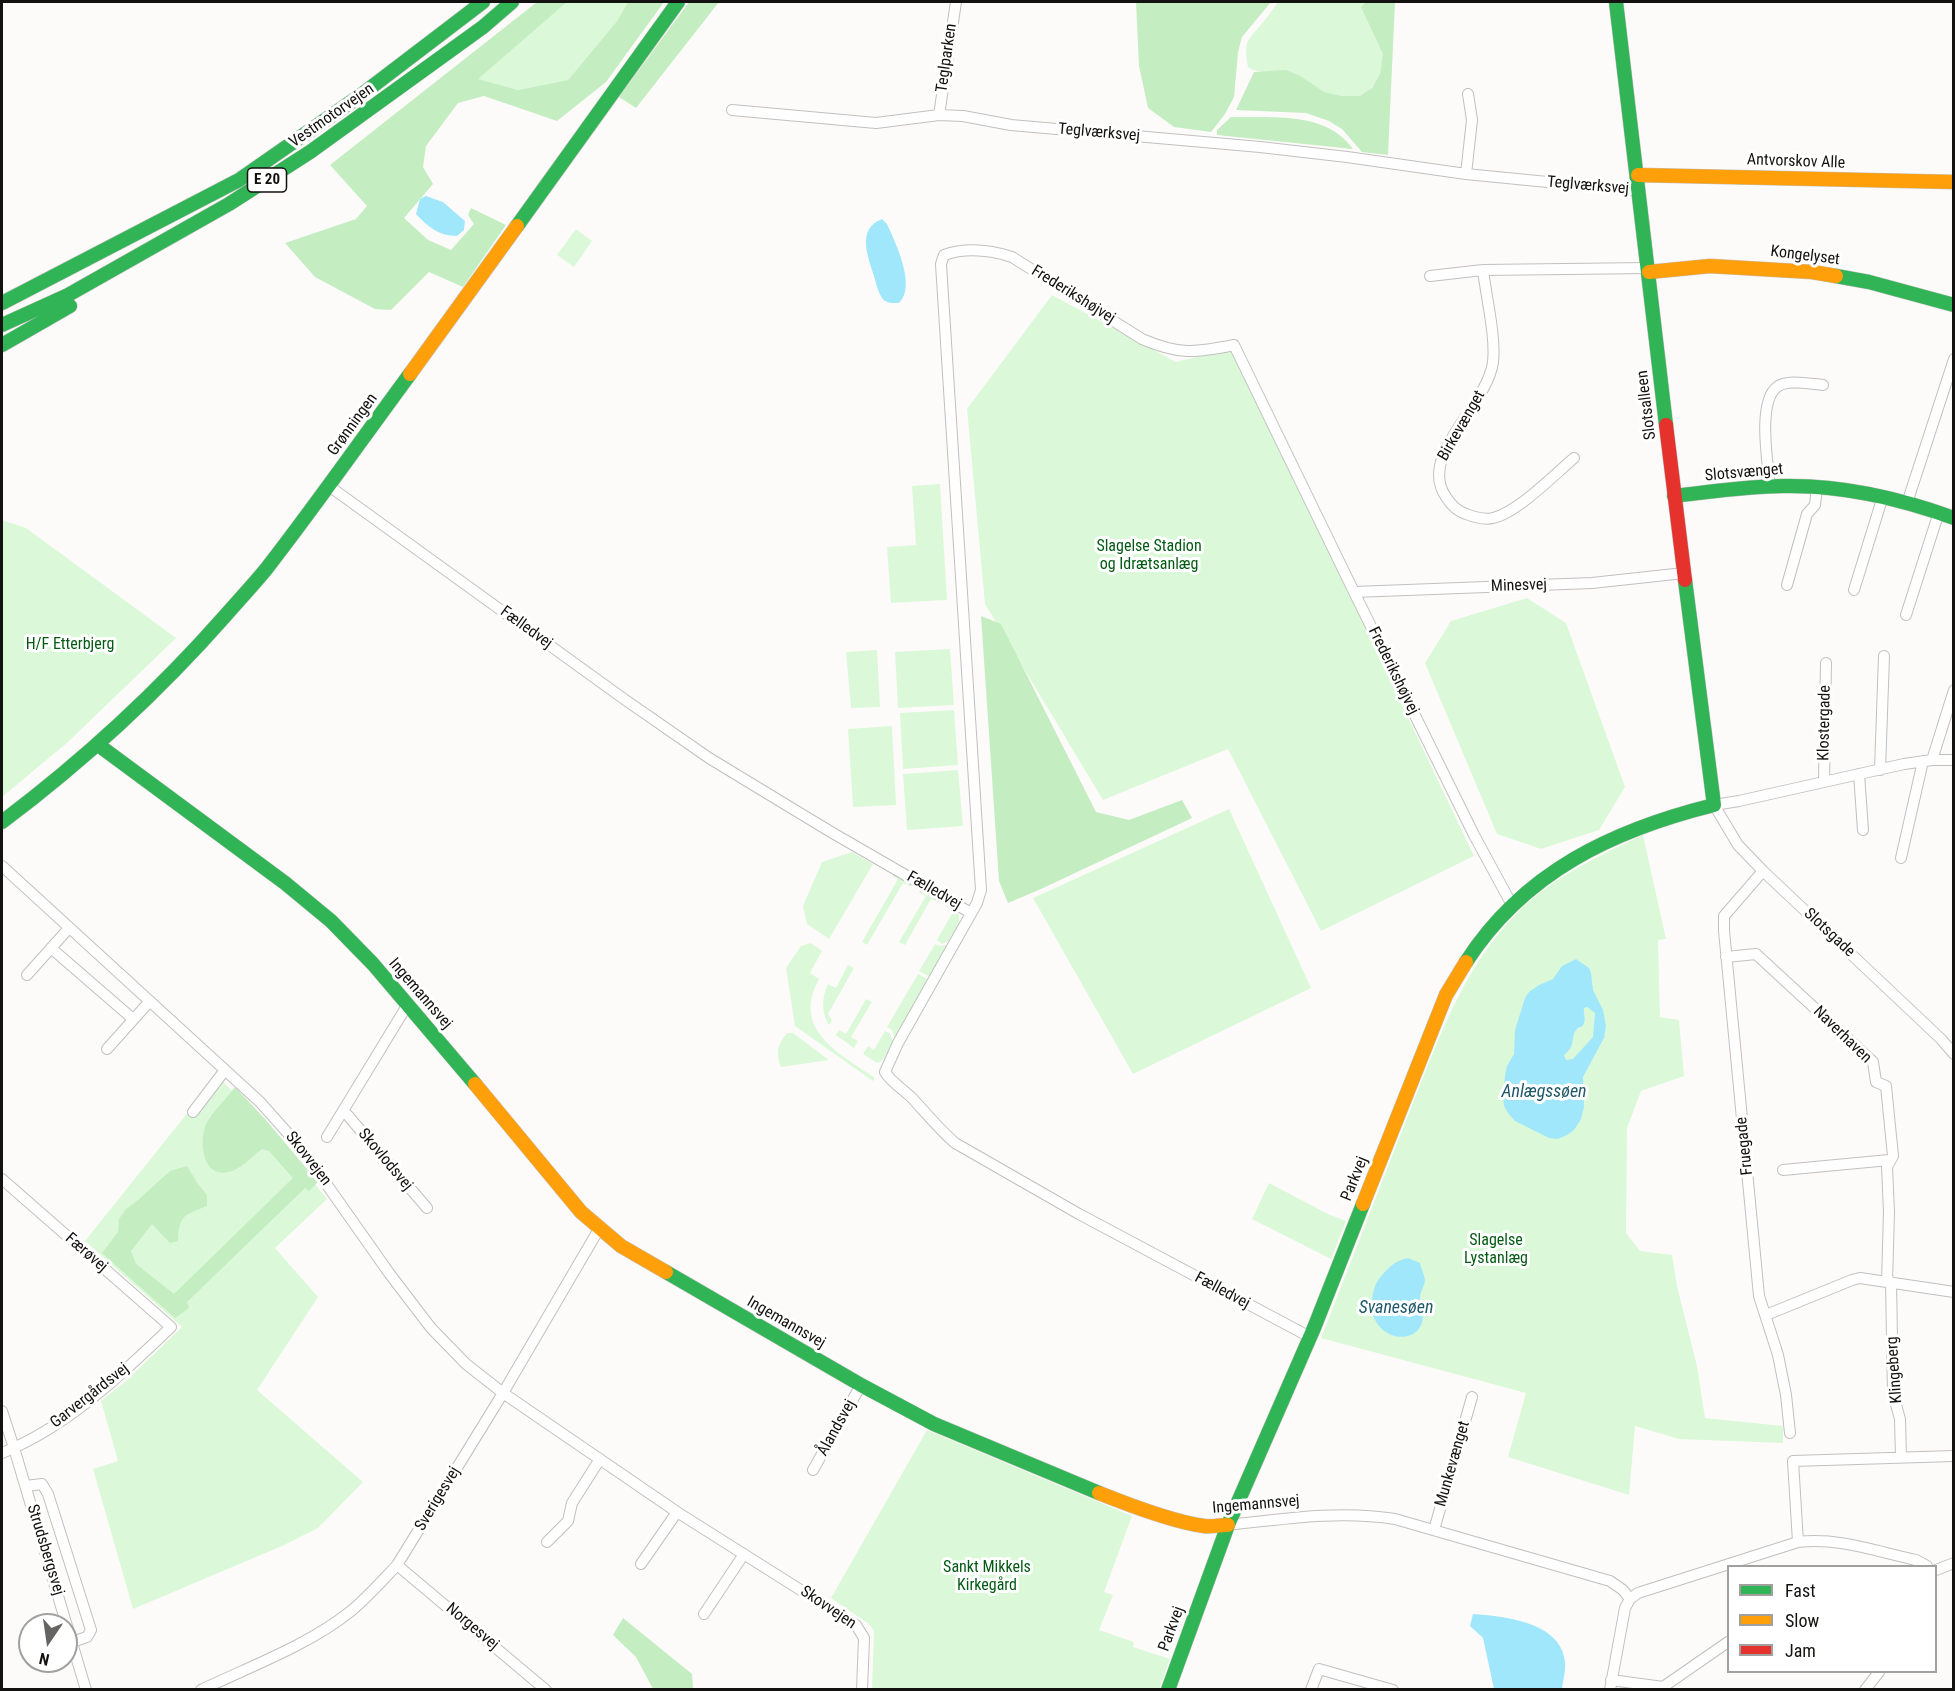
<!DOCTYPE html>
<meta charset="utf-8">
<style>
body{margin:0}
#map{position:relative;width:1955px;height:1691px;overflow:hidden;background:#fdfbf9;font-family:"Roboto Condensed",sans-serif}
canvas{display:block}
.frame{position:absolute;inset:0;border:3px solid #141210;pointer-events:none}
.legend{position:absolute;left:1727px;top:1565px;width:210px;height:108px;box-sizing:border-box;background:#fff;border:2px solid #a1a09f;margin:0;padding:8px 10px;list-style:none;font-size:18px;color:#141210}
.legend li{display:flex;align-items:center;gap:12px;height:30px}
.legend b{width:30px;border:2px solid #a1a09f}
.north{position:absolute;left:18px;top:1613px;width:60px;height:60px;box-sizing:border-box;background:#fff;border:2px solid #a1a09f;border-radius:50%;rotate:193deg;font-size:16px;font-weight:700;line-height:24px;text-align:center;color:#141210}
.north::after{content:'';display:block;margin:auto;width:21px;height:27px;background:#666462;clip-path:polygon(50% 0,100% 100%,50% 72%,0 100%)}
</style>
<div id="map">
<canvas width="1955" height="1691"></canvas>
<div class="frame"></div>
<ul class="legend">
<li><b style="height:8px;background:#30b455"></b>Fast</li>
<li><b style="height:8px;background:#ff9f0a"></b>Slow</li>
<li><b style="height:8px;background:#e5322d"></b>Jam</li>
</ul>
<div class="north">N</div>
</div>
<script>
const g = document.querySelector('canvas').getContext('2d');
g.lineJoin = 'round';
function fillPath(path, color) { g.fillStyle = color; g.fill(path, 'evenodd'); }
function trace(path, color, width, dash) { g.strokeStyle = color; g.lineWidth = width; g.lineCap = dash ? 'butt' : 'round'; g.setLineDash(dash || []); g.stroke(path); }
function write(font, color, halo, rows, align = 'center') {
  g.font = font + ' "Roboto Condensed",sans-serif'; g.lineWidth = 6; g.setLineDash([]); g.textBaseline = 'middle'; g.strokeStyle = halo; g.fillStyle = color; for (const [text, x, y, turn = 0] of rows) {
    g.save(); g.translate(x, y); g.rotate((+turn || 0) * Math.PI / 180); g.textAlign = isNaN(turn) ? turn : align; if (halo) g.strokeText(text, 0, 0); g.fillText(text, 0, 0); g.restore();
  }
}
const green = new Path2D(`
 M567 2H628L617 21 568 80 518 90 477 79Z
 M1278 2H1366L1362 7C1366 17 1381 44 1383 54 1385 68 1375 91 1360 96 1350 99 1333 96 1323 92 1313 88 1306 78 1297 74 1281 67 1261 77 1248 67 1243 39 1248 41 1264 21 1269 15 1274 8 1278 2Z
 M576 229 592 241 574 267 557 255Z
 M1052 295 1176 362 1232 348 1474 856 1321 931 1228 749 1103 800 985 604 967 409Z
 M940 484 947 600 891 603 887 547 916 545 912 486Z
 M2 520 26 528 176 638 68 742 2 797Z
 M1527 598 1566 623 1625 787 1599 830 1541 849 1497 834 1425 663 1451 621Z
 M950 649 954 705 898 708 895 652Z
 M877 650 880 707 851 708 846 652Z
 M954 710 958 765 903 769 900 713Z
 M892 726 896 805 853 807 848 729Z
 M958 770 963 826 907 830 903 774Z
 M1229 809 1311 988 1133 1074 1033 898Z
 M1643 835 1666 939 1658 940 1660 1017 1679 1020 1684 1076 1641 1091 1627 1128 1626 1233 1640 1251 1672 1255 1677 1286 1697 1366 1705 1418 1783 1426V1443L1679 1439 1635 1426 1629 1495 1508 1457 1526 1393 1321 1338C1349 1267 1376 1196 1404 1126 1434 1052 1459 972 1516 914 1549 879 1600 855 1643 835Z
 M852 852 873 864 829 939 807 924 803 906 822 862Z
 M893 872 912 883 910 886 903 883 867 945 862 942 898 879 892 876Z
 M921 888 940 899 938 902 931 899 905 945 899 942 926 896 919 892Z
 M949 905 959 915V926L951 940 942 944 937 940 953 912 948 908Z
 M811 943 822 951 810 973 819 979C791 1030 839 1053 875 1078L873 1081 795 1026 786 968 801 946Z
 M935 944 940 946 949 944 930 977 919 971Z
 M848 965 854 968 828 1014 832 1020 830 1024H828C821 1010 822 998 828 984L836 988Z
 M918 974 929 980 895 1038 892 1030 887 1027Z
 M866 999 872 1002 851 1037 858 1041 854 1048 836 1035 839 1030 846 1034Z
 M885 1031 890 1033 893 1042 882 1061 877 1063 863 1054 868 1046 874 1050Z
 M787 1033H793L829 1060 781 1067C775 1053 778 1044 787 1033Z
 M217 1076 271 1129 327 1199 275 1248 318 1297 257 1390 363 1482 318 1528 282 1546 133 1609 93 1469 118 1461 101 1401 127 1380 182 1327 85 1241Z
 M1269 1183 1328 1214 1346 1221 1331 1259 1252 1219Z
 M927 1430 1132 1516 1104 1592 1113 1595 1099 1630 1134 1642 1133 1647 1170 1659 1159 1689H872L874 1631 869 1624 831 1598Z`);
const forest = new Path2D(`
 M537 2H567L478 79 518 90 568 80 617 21 628 2H664L606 82 557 121 484 96 458 103 426 146 423 167 433 184 404 218 428 240 451 250 474 224 468 215 471 208 506 225 463 287 429 272 391 310 375 309 315 277 285 243 356 219 367 206 330 165Z
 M689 2H719L636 108 619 97Z
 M1136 2H1271L1242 37 1238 52 1234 97 1225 114 1211 132 1174 127 1148 108 1139 66Z
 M1366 2H1395L1388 155 1362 152 1342 129 1329 121 1306 113 1236 110 1254 72 1286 70 1299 75 1324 92 1341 96H1360L1372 88 1380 74 1383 54 1361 7Z
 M1231 117C1273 118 1326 111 1353 149L1217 135V130Z
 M981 616 1001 624 1096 812 1129 820 1182 800 1192 818 1041 889 1008 903 999 881Z
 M235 1087 265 1119 318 1182 309 1191 305 1188 187 1302 189 1308 175 1318 102 1253 118 1232 119 1219 126 1209 137 1201 170 1171 187 1166 198 1184 207 1195V1206C185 1215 179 1214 178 1241L170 1243 152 1224 131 1251 136 1264 174 1294 293 1178 269 1151 262 1149C252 1156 241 1170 228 1172 202 1178 199 1141 206 1124 212 1112 227 1098 235 1087Z
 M623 1618 692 1674 693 1689H653L636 1657 613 1635Z`);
const water = new Path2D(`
 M426 196 443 202 465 221 464 230 457 236C439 236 428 227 416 214L420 199Z
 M882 219 887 224C895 242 917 286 899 303 893 303 887 304 882 298 878 292 876 283 874 276 868 257 856 229 882 219Z
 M1576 959 1589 968 1591 973 1593 990 1603 1010 1606 1026 1604 1038 1583 1077 1584 1107 1581 1119 1574 1130 1567 1135 1558 1139 1549 1138 1515 1121 1508 1113 1504 1106 1503 1096 1505 1076 1507 1066 1514 1054 1515 1030 1525 998 1529 992 1539 985 1553 979 1562 966ZM1587 1007 1595 1013 1593 1037 1573 1059 1566 1060 1564 1055C1577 1045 1570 1036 1577 1029 1581 1025 1582 1029 1584 1023 1586 1019 1583 1012 1584 1008Z
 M1408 1258 1420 1263C1421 1268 1425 1276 1425 1281 1424 1287 1420 1292 1420 1298 1420 1305 1424 1310 1423 1316 1422 1349 1368 1342 1372 1300 1373 1292 1374 1286 1379 1279 1388 1268 1394 1261 1408 1258Z
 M1473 1614C1503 1616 1562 1622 1565 1662 1566 1670 1563 1681 1562 1689H1494L1483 1638 1470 1626Z`);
const street = new Path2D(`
 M732 110 876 123 939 115 963 116 1011 125 1260 147 1347 157 1466 174 1639 191
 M939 115 956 2
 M1466 174 1472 120 1468 94
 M1483 270C1486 296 1496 337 1493 362 1487 407 1417 455 1446 497 1451 505 1457 511 1466 514 1474 517 1485 520 1493 518 1518 512 1554 475 1574 458
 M1430 276 1483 270 1648 268
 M329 486 624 699 709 758 831 832 971 913
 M1770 487C1768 464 1757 402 1777 387 1787 379 1810 384 1823 385
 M1907 503 1954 359
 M1787 585 1807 514 1815 505 1817 487
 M1854 590 1883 496
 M1354 592 1592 583 1684 573
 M1906 615 1939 512
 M1932 760 1954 690
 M1954 760H1932L1904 764 1739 801 1714 805 1738 845 1763 871 1941 1039 1954 1054
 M1880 770 1884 656
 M1859 774 1863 830
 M1824 782 1826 663
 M1901 858 1923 761
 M2 866 260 1102 301 1148 389 1273 431 1328 466 1364 503 1393 677 1512 856 1625 864 1638 862 1690
 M1763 871 1724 916V931L1759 1296 1778 1355 1786 1395 1790 1433
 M51 948 133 1019
 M1726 957 1756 954 1873 1062 1876 1082 1886 1086 1893 1156 1887 1167 1889 1212 1887 1282
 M27 975 69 928
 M107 1049 150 1001
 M344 1111 427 1208
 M193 1112 225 1070
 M327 1137 408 1004
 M1783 1170 1889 1160
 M2 1179 171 1327C120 1376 68 1426 2 1453
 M1891 1282 1893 1394 1900 1419 1901 1457
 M1766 1315 1852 1280 1860 1278 1954 1292
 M1310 1337 1079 1214 955 1143C939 1129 926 1113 912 1098 903 1089 892 1083 885 1072L898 1043 977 903 981 890 941 264 944 255C967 247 990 250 1012 257L1142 339C1179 355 1195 353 1234 345L1354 592 1474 835 1512 905
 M2 1411 14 1448 86 1690
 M813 1470 861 1385
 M26 1486 42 1484 48 1494 91 1630 87 1637 72 1642
 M1228 1525C1283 1519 1339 1510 1395 1519L1610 1581 1623 1590 1630 1599
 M1434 1530 1472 1397
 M547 1542 568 1521 572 1503 600 1459
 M1798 1542 1793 1461 1954 1456
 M641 1564 677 1512
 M397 1565 546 1690
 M1936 1570 1954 1563
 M704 1614 744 1554
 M1611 1680 1663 1687 1728 1642
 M201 1690C251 1666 307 1646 351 1611 368 1597 382 1581 397 1565L503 1393 599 1229
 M1311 1690 1319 1669 1393 1690
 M1610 1690 1625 1608 1630 1599 1638 1593 1798 1542C1838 1537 1878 1552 1916 1560L1927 1566
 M1865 1690 1879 1672`);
const fast = new Path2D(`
 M1616 2 1666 425
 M517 226 678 2
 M1836 276 1869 282 1954 305
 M2 303 239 180 361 95 483 2
 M2 325 68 295 229 204 310 152 483 27 512 2
 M2 345 70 306
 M1674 496C1710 492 1747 486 1784 486 1842 485 1899 498 1954 518
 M97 744 285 883 331 921 373 964 475 1084
 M2 822C83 761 158 692 225 616 239 600 254 584 267 568 316 505 362 439 410 374
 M1466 962C1524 872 1613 830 1714 805L1685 580
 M666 1272 861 1385 934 1424 1099 1493
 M1168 1690 1228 1525 1314 1328 1363 1204`);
const slow = new Path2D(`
 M1638 175 1954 182
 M1649 272 1710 266 1812 272 1836 276
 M410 374 517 226
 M475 1084 581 1212 621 1246 666 1272
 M1363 1204 1446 995 1466 962
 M1099 1493C1129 1505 1173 1522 1204 1526 1212 1527 1220 1525 1228 1525`);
const jam = new Path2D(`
 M1666 425 1685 580`);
const shields = [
 [267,180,39]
];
const shieldNames = [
 ["E 20",267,180]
];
const streetNames = [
 ["Teglparken",947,58,-82],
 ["Vestmotorvejen",332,116,-35],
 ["Teglværksvej",1099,133,5],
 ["Antvorskov Alle",1796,162,2],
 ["Teglværksvej",1588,186,5],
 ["Kongelyset",1805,256,7],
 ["Frederikshøjvej",1073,295,32],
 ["Slotsalleen",1647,405,-97],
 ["Grønningen",353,425,-54],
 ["Birkevænget",1462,426,-60],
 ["Slotsvænget",1744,473,-5],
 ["Minesvej",1519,586,-2],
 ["Fælledvej",526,628,36],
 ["Frederikshøjvej",1393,671,64],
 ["Klostergade",1825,723,-89],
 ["Fælledvej",934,891,30],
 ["Slotsgade",1829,933,43],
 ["Ingemannsvej",420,994,49],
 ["Naverhaven",1842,1035,44],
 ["Fruegade",1745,1146,-96],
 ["Skovvejen",308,1159,52],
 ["Skovlodsvej",385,1160,50],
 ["Parkvej",1355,1179,-68],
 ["Færøvej",86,1253,41],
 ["Fælledvej",1222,1291,28],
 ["Ingemannsvej",786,1323,30],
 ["Klingeberg",1895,1370,-94],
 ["Garvergårdsvej",90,1396,-38],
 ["Ålandsvej",837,1428,-61],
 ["Munkevænget",1453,1464,-74],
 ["Sverigesvej",438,1499,-59],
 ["Ingemannsvej",1256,1505,-5],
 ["Strudsbergsvej",45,1550,73],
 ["Skovvejen",828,1608,34],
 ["Norgesvej",472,1627,40],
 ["Parkvej",1172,1629,-70]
];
const parkNames = [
 ["Slagelse Stadion",1149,547],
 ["og Idrætsanlæg",1149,565],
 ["H/F Etterbjerg",70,645],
 ["Slagelse",1496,1241],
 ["Lystanlæg",1496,1259],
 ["Sankt Mikkels",987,1568],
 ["Kirkegård",987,1586]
];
const waterNames = [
 ["Anlægssøen",1544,1092],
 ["Svanesøen",1396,1308]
];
fillPath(green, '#dbf9d9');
fillPath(forest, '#c4edc2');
fillPath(water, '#a1e7fc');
trace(street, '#c2c0bf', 12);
trace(fast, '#c2c0bf', 15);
trace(slow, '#c2c0bf', 15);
trace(jam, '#c2c0bf', 15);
trace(street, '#fffefe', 10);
trace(fast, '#30b455', 14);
trace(slow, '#ff9f0a', 14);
trace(jam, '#e5322d', 14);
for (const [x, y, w] of shields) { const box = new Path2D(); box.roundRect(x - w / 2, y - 12, w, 24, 4.5); g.fillStyle = '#fff'; g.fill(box); trace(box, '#141210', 1.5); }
write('bold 15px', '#141210', null, shieldNames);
write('16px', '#141210', '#fff', streetNames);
write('16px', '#045a13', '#fff', parkNames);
write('italic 18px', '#1f5868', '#fff', waterNames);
</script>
